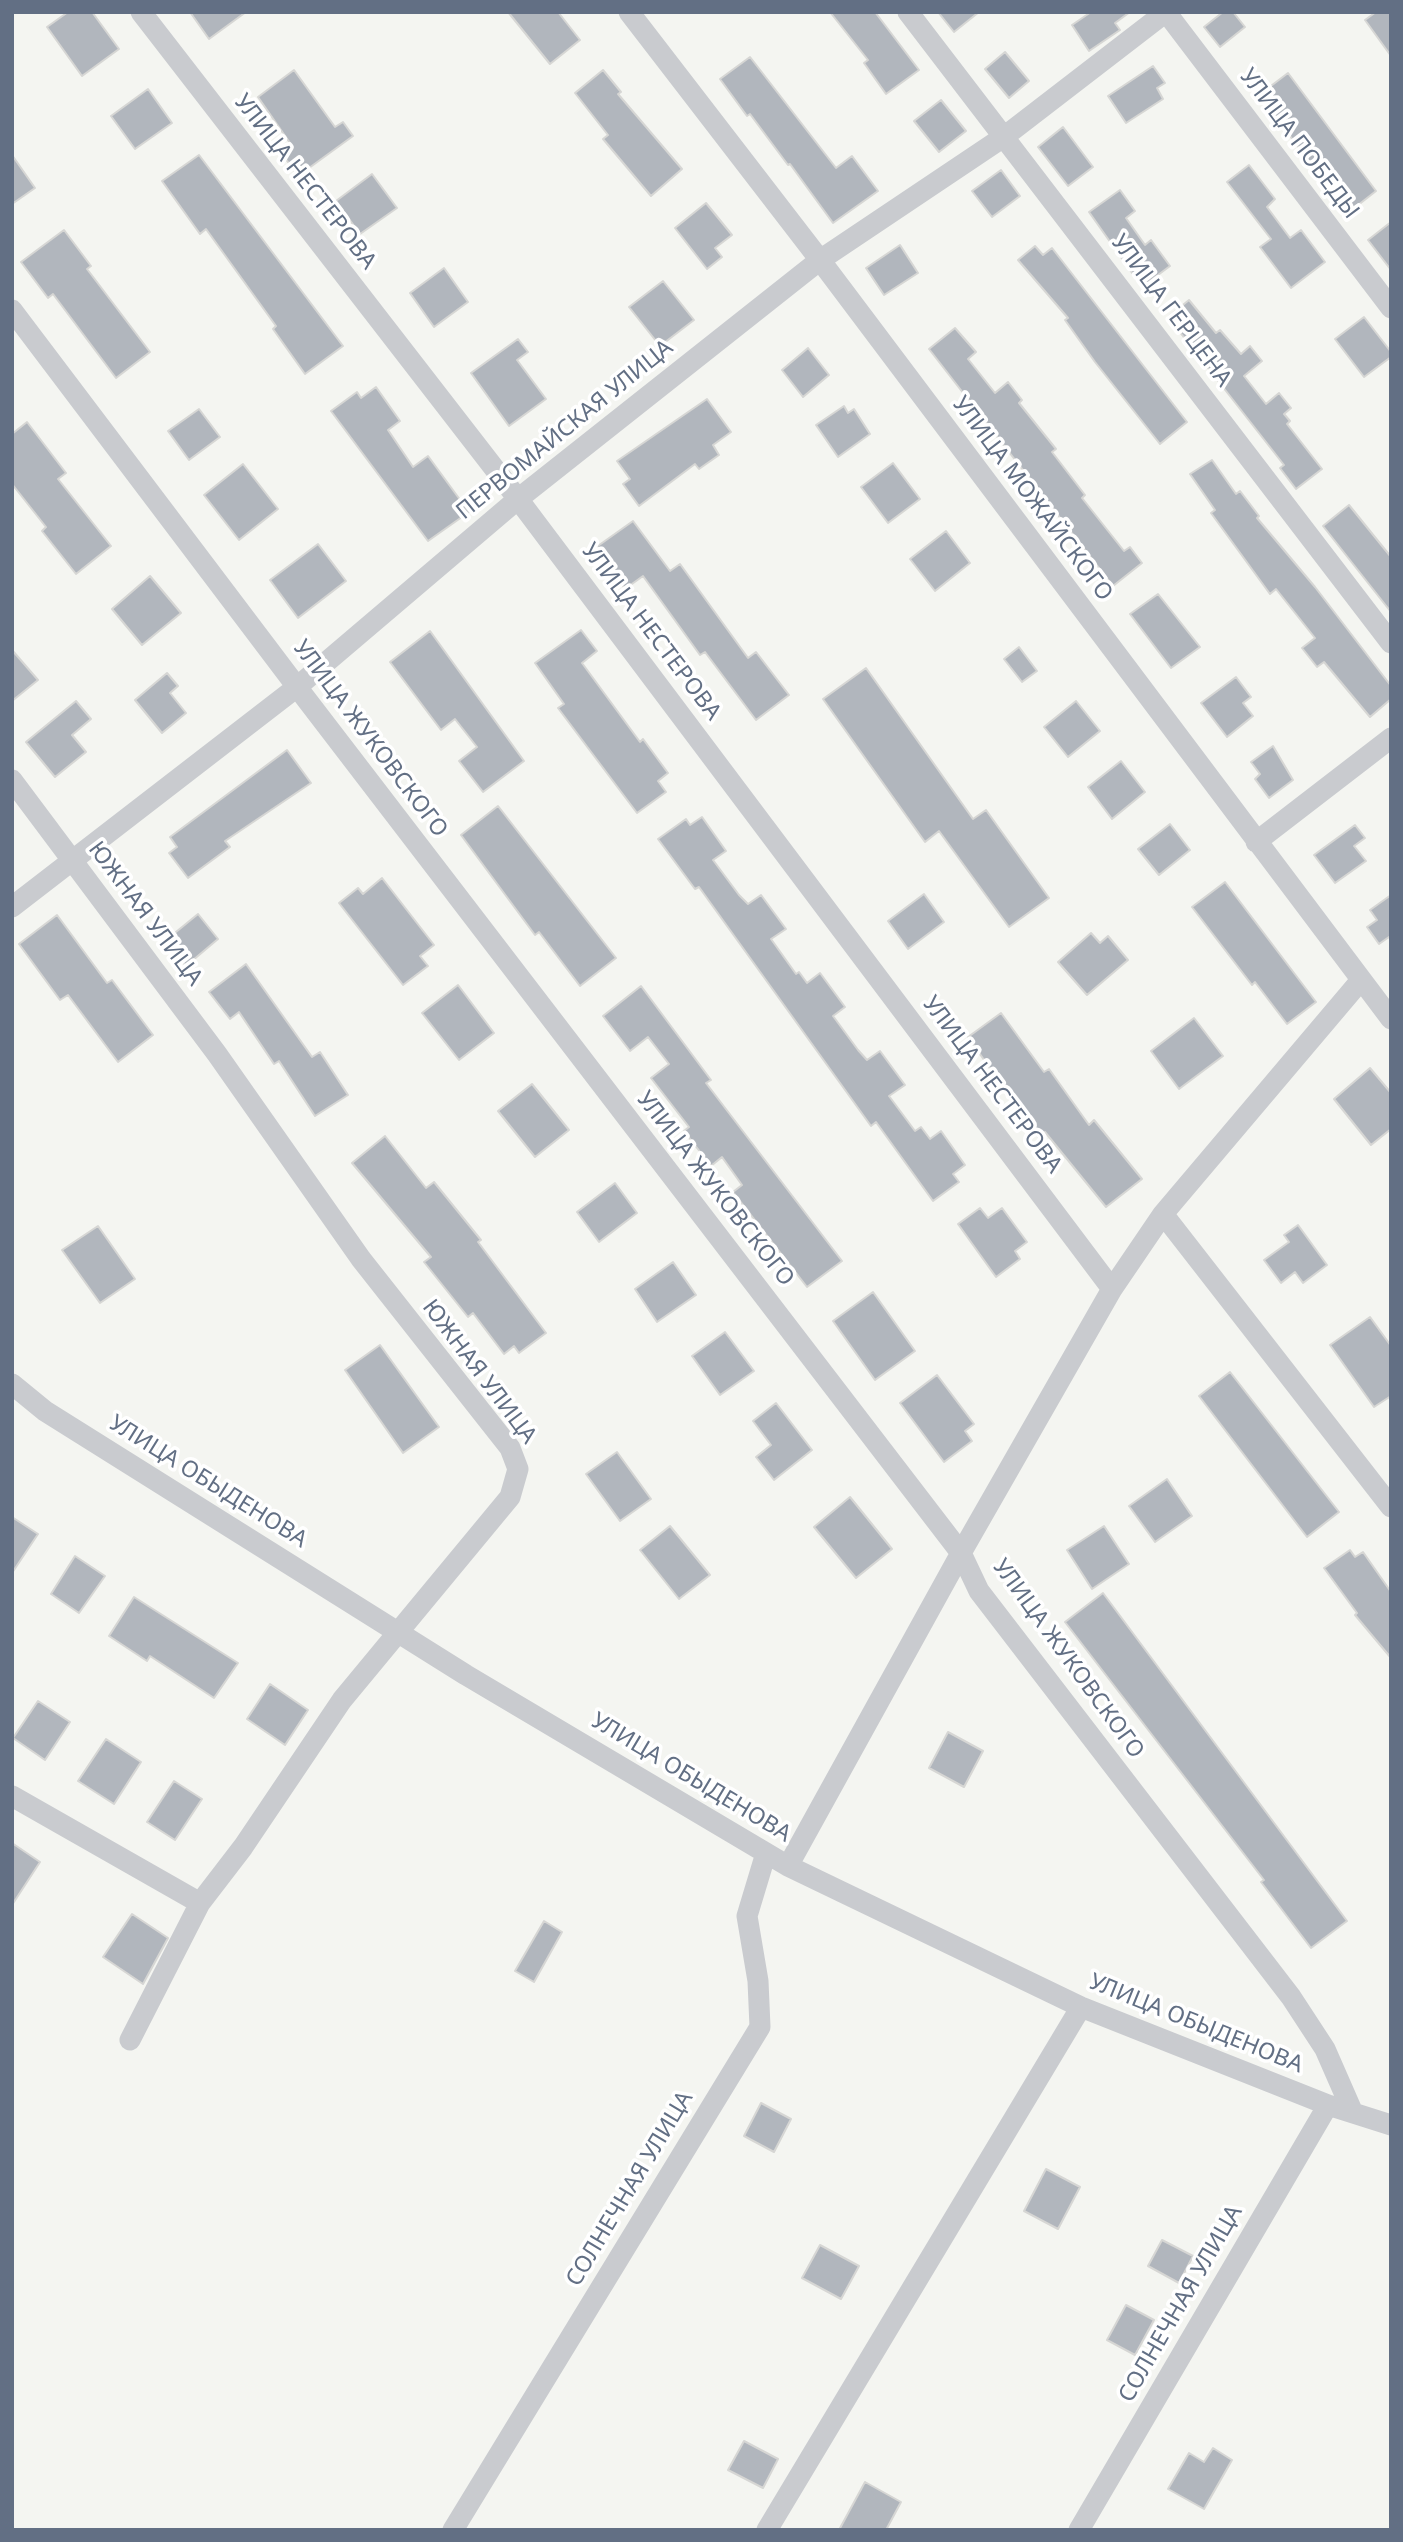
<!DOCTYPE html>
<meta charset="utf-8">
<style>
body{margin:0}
#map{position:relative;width:1403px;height:2542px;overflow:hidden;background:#f4f5f1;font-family:"Noto Sans",sans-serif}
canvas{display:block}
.frame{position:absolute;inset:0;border:14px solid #626f84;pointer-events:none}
</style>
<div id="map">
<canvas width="1403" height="2542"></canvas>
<div class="frame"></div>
</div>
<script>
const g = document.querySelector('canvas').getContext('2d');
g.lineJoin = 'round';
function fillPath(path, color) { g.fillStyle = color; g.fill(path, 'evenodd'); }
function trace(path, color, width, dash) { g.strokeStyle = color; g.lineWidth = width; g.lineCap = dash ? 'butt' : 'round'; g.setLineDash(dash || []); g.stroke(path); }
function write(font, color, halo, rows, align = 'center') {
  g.font = font + ' "Noto Sans",sans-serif'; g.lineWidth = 7; g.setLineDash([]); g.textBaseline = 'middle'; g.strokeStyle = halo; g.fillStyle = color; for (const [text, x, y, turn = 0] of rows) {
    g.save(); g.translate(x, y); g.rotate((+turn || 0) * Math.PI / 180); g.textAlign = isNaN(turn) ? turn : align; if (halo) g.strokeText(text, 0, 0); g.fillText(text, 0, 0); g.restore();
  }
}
const building = new Path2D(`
 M68 12H92L119 49 82 76 47 27Z
 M190 12H246L209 39Z
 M508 12H558L580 40 550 64Z
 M830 12H875L919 70 886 94 864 63 868 60Z
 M938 12H979L954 32Z
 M1091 12H1130L1115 23 1120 30 1089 51 1072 25Z
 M1223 12H1233L1245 27 1220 47 1204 27Z
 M1376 12H1391V56L1365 20Z
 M1005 52 1029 81 1009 98 985 69Z
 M750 57 836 168 852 156 878 191 833 223 790 164 788 165 750 114 747 116 720 79Z
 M1153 66 1165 83 1157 88 1163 99 1126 123 1108 96Z
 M294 70 335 127 343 122 353 136 298 176 280 151 290 143 258 97Z
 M603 70 621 92 618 94 682 169 651 196 603 139 608 135 575 93Z
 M1288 73 1376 191 1348 213 1259 95Z
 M148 89 172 123 135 149 111 116Z
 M941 100 966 131 939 152 914 121Z
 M1063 127 1093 167 1068 186 1038 147Z
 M12 155 35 188 12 204Z
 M199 155 343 346 305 374 273 329 276 326 206 229 200 234 162 181Z
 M1249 165 1275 199 1267 207 1290 238 1301 230 1325 262 1291 288 1260 247 1271 239 1227 182Z
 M1001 170 1020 196 992 217 972 191Z
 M372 174 397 208 360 234 336 201Z
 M1120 190 1135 211 1126 218 1145 245 1151 240 1170 266 1142 287 1089 212Z
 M706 203 732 235 715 248 722 257 707 269 675 228Z
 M1391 222V270L1368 240Z
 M64 230 91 266 87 269 150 352 116 378 53 294 48 298 21 262Z
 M900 245 918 273 884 295 866 268Z
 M1035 246 1043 255 1052 248 1187 422 1160 444 1095 362 1065 320 1068 318 1018 260Z
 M444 268 468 302 434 327 410 293Z
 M663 281 694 320 660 346 629 307Z
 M1189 300 1216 333 1220 330 1241 354 1250 346 1262 361 1244 376 1266 404 1279 393 1291 408 1284 414 1290 421 1287 424 1322 469 1296 489 1280 468 1284 465 1168 317Z
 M1364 317 1391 352V357L1364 377 1335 339Z
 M955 328 976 352 968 359 995 393 1008 382 1022 400 1019 403 1056 449 1052 452 1085 495 1082 498 1124 551 1130 547 1142 563 1113 586 929 349Z
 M518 339 528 352 517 360 546 399 509 426 471 373Z
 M808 348 829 375 803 397 782 370Z
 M376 387 400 421 388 430 413 467 428 456 469 512 428 541 331 411 357 392 361 398Z
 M707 399 731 432 713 445 719 455 699 469 695 464 639 506 623 484 630 479 617 461Z
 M844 406 848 413 854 409 870 434 838 457 816 425Z
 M199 409 220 437 189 460 168 431Z
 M27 422 66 473 58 479 111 546 76 574 42 531 46 527 12 484V434Z
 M1212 460 1236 494 1240 491 1259 516 1257 518 1315 587 1391 686V699L1370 717 1324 662 1317 667 1302 648 1315 638 1276 589 1270 594 1211 513 1215 510 1190 474Z
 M893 463 920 499 888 523 861 487Z
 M243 464 278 509 239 540 204 495Z
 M1349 505 1391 557V612L1323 526Z
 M633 521 670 571 680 564 748 658 756 652 789 695 756 720 705 652 700 655 643 576 625 589 595 548Z
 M946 531 970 563 935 591 910 559Z
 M318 544 346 581 298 618 270 580Z
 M150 576 181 613 142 645 112 609Z
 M1158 594 1200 647 1171 668 1130 614Z
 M581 630 597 651 582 663 640 742 643 739 668 773 658 781 666 792 637 813 558 708 564 704 535 663Z
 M430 631 524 761 483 792 459 761 477 747 455 719 441 730 390 662Z
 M1019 647 1037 671 1022 682 1004 659Z
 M12 650 38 680 12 701Z
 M866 668 973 819 986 810 1049 898 1009 927 939 831 925 842 823 699Z
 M167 673 178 686 170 693 186 713 162 733 135 700Z
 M1236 677 1251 697 1243 703 1253 716 1227 737 1201 703Z
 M76 701 91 719 72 735 86 752 55 777 26 742Z
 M1076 701 1100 731 1068 757 1044 727Z
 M1273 746 1293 780 1269 798 1255 779 1260 774 1251 762Z
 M287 750 311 783 225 841 230 847 188 878 169 853 177 847 170 837Z
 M1121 761 1145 792 1112 819 1088 787Z
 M498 806 616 958 580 986 539 932 535 935 461 835Z
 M702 817 726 851 713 860 739 895 748 904 761 895 786 929 771 939 796 974 799 972 807 983 820 973 845 1007 833 1016 858 1050 867 1060 880 1051 905 1085 889 1096 915 1131 921 1127 930 1139 941 1131 965 1165 953 1174 959 1182 933 1201 876 1122 871 1126 699 887 695 889 658 839 686 819 690 825Z
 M1170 824 1190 850 1159 875 1138 849Z
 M1355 825 1365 838 1354 846 1366 861 1335 883 1314 855Z
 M382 878 434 945 420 956 428 966 403 985 339 903 358 888 363 894Z
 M1225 882 1316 1002 1287 1024 1255 982 1252 985 1192 907Z
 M924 894 944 922 908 949 888 921Z
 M1391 895V940L1389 937 1379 944 1367 927 1377 920 1370 910Z
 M198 914 218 939 186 966 165 941Z
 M57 915 107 983 112 980 153 1035 118 1062 68 995 60 1000 19 944Z
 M1091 933 1100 943 1108 936 1128 960 1087 995 1058 962Z
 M246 964 312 1057 320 1052 348 1095 315 1116 279 1061 274 1064 239 1012 230 1019 209 992Z
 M458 985 494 1033 459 1060 422 1013Z
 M641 986 711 1080 706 1083 842 1261 807 1287 733 1192 742 1185 722 1157 711 1166 684 1131 689 1127 651 1078 669 1064 648 1037 630 1051 603 1016Z
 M1001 1013 1044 1072 1049 1069 1089 1125 1094 1120 1142 1179 1106 1207 1045 1132 1038 1137 968 1037Z
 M1194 1018 1223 1056 1179 1089 1151 1051Z
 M1370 1068 1391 1093V1129L1371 1145 1334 1099Z
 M532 1084 569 1130 535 1157 498 1111Z
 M385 1136 426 1188 434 1182 481 1240 478 1242 546 1333 519 1353 514 1346 504 1354 473 1313 468 1317 424 1262 431 1257 352 1163Z
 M615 1183 637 1213 599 1242 577 1212Z
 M980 1208 988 1218 1002 1208 1027 1242 1015 1251 1020 1259 996 1277 958 1224Z
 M1298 1225 1327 1265 1303 1283 1295 1272 1281 1283 1264 1260 1289 1242 1284 1235Z
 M98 1226 135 1279 100 1303 62 1250Z
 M673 1262 696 1295 657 1322 635 1289Z
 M873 1292 915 1351 875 1380 833 1321Z
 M1370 1317 1391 1346V1396L1374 1407 1330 1345Z
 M725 1332 754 1371 720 1395 692 1356Z
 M380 1345 439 1427 403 1453 345 1370Z
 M1230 1372 1339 1512 1307 1537 1199 1396Z
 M937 1375 974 1424 965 1431 972 1441 944 1462 900 1403Z
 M776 1403 812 1450 774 1480 756 1457 771 1445 753 1421Z
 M617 1452 651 1499 620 1521 586 1474Z
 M1167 1479 1192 1516 1155 1542 1129 1506Z
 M850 1497 892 1549 856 1578 814 1527Z
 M12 1517 38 1534 12 1573Z
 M670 1526 710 1575 679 1599 640 1550Z
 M1104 1526 1129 1564 1092 1589 1067 1550Z
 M1350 1550 1355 1557 1363 1552 1391 1592V1658L1355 1615 1357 1613 1324 1568Z
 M75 1556 105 1576 79 1613 51 1594Z
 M1103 1593 1347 1921 1311 1948 1261 1882 1264 1880 1065 1622Z
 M134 1597 238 1663 214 1698 150 1656 147 1661 109 1636Z
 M270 1684 308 1710 285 1745 247 1719Z
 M38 1701 70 1722 45 1760 13 1738Z
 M948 1732 983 1751 964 1787 929 1768Z
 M106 1739 141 1762 114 1804 78 1781Z
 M174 1781 202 1799 175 1840 147 1822Z
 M12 1843 40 1862 12 1905Z
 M132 1914 168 1938 143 1984 103 1957Z
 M544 1921 562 1932 534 1982 515 1971Z
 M761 2103 791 2119 774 2152 744 2136Z
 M1046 2169 1080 2187 1058 2229 1024 2211Z
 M1162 2240 1193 2256 1179 2283 1148 2266Z
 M820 2245 859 2266 841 2299 802 2278Z
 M1126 2305 1154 2320 1135 2355 1107 2340Z
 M744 2441 778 2459 763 2488 728 2470Z
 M1213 2448 1232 2460 1204 2509 1168 2489 1189 2453 1204 2462Z
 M865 2482 901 2502 886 2530H839Z`);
const street = new Path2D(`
 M141 12 518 499 1112 1289
 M629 12 820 260 1391 1019
 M908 12 1391 643
 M1166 12 1391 308
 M12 310 297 687 961 1553 979 1591 1291 1997 1325 2049 1353 2113
 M12 780 217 1054 361 1259 510 1448 518 1469 510 1497 342 1700 243 1847 200 1903 130 2040
 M1256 842 1391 738
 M12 907 297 687 518 499 820 260 1005 136 1166 12
 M1163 1214 1391 1507
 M12 1384 45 1411 466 1675 788 1866 1081 2007 1328 2105 1391 2125
 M12 1796 200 1903
 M788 1866 961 1553 1112 1289 1163 1214 1361 980
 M453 2530 760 2027 758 1981 747 1916 766 1853
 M767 2530 1081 2007
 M1079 2530 1328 2105`);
const streetNames = [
 ["УЛИЦА ПОБЕДЫ",1299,144,53],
 ["УЛИЦА НЕСТЕРОВА",305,182,52],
 ["УЛИЦА ГЕРЦЕНА",1171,311,53],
 ["ПЕРВОМАЙСКАЯ УЛИЦА",565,430,-39],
 ["УЛИЦА МОЖАЙСКОГО",1032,499,53],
 ["УЛИЦА НЕСТЕРОВА",651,632,53],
 ["УЛИЦА ЖУКОВСКОГО",370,739,53],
 ["ЮЖНАЯ УЛИЦА",145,914,53],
 ["УЛИЦА НЕСТЕРОВА",992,1085,53],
 ["УЛИЦА ЖУКОВСКОГО",715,1189,52],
 ["ЮЖНАЯ УЛИЦА",479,1372,53],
 ["УЛИЦА ОБЫДЕНОВА",208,1482,32],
 ["УЛИЦА ЖУКОВСКОГО",1068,1659,54],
 ["УЛИЦА ОБЫДЕНОВА",691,1778,31],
 ["УЛИЦА ОБЫДЕНОВА",1196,2024,22],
 ["СОЛНЕЧНАЯ УЛИЦА",630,2189,-59],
 ["СОЛНЕЧНАЯ УЛИЦА",1181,2304,-60]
];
fillPath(building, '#b1b6bd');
trace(building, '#d6d6d4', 2);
trace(street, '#c9cbcf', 21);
write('23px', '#626f84', '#fff', streetNames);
</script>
